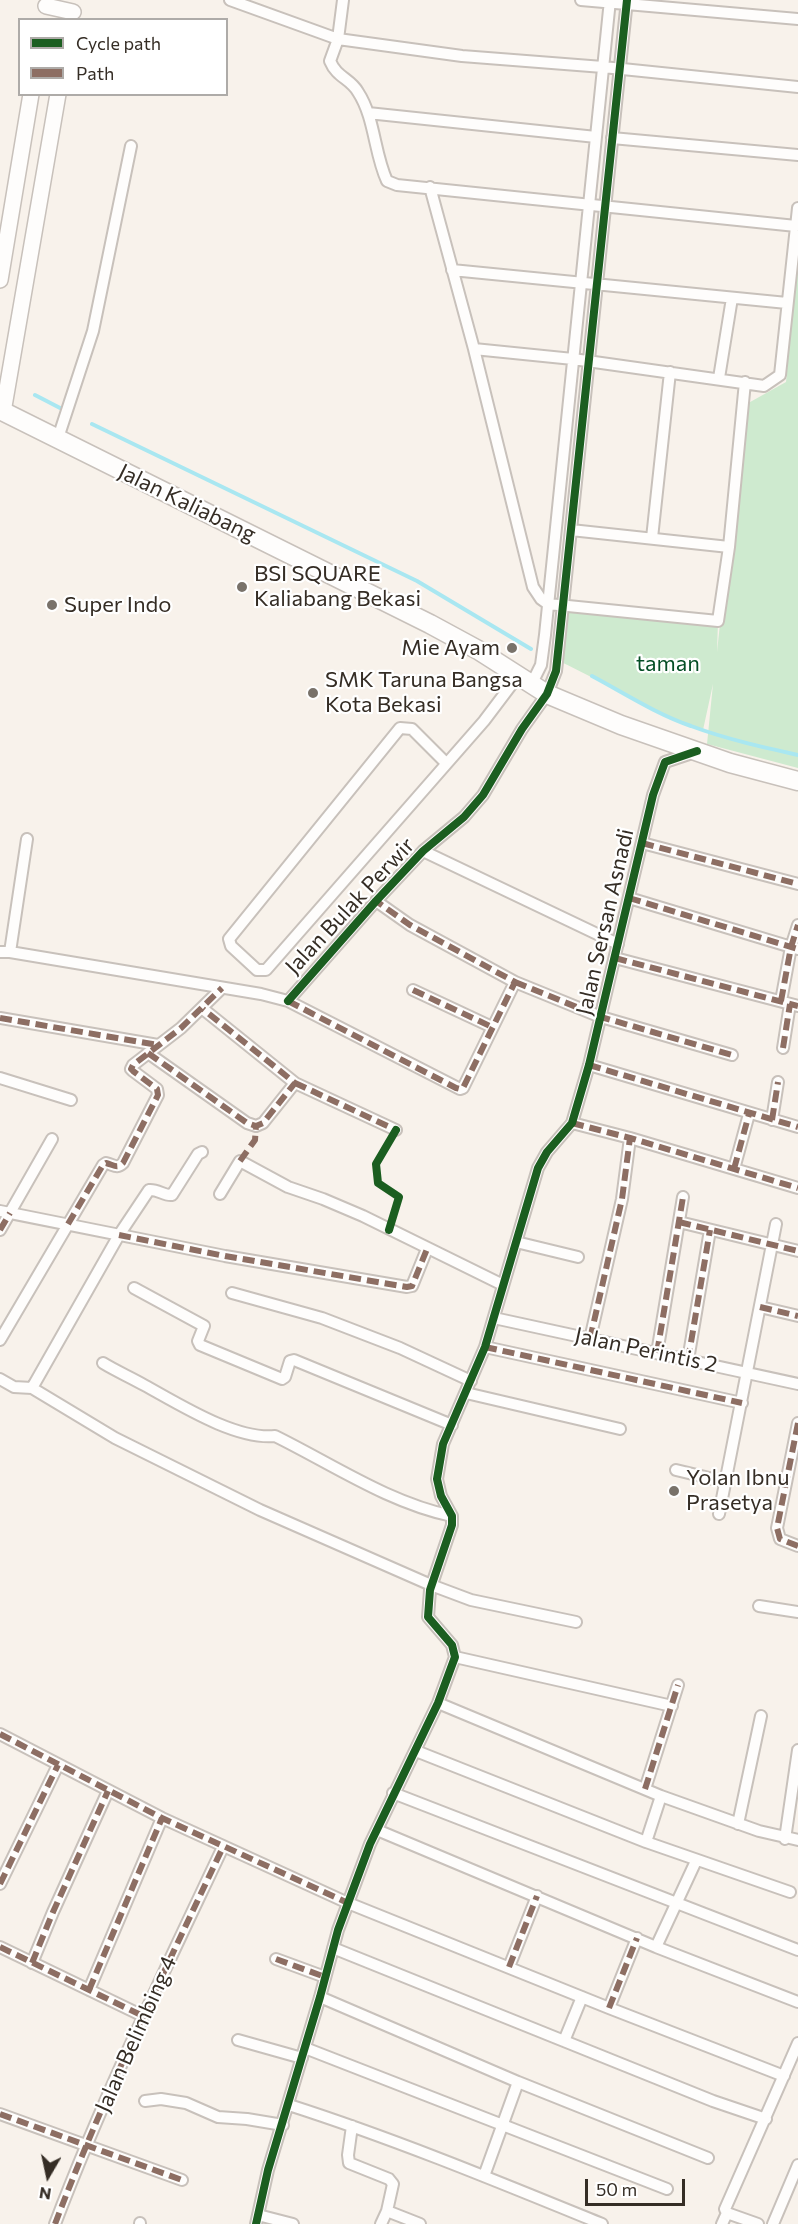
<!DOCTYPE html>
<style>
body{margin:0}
#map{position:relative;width:798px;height:2224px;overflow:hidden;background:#f8f2eb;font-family:Commissioner,sans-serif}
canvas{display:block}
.legend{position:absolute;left:18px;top:18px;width:210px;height:78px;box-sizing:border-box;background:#fff;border:2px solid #aeaba8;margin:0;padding:8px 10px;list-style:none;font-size:18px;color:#352d25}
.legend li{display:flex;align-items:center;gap:12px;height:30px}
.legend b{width:30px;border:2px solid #aeaba8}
.north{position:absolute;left:18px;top:2146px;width:60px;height:60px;-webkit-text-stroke:4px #fff;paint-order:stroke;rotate:189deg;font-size:16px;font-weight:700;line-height:24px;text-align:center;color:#352d25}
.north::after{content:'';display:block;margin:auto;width:21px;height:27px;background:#352d25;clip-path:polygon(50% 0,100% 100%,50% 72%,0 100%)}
.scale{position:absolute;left:585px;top:2179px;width:100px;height:27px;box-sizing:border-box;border:3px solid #352d25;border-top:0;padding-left:8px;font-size:18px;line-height:21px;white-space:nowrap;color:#352d25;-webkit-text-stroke:4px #fff;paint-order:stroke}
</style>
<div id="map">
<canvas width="798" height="2224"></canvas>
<ul class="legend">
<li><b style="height:8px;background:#1b5e20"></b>Cycle path</li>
<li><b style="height:8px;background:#8d6e63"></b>Path</li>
</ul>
<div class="north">N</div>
<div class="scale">50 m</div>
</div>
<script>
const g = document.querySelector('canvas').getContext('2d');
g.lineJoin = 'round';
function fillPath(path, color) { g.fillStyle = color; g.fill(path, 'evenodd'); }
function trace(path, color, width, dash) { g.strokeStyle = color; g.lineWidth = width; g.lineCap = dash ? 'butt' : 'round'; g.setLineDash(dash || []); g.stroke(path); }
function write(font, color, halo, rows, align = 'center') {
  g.font = font + ' Commissioner,sans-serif'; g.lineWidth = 4.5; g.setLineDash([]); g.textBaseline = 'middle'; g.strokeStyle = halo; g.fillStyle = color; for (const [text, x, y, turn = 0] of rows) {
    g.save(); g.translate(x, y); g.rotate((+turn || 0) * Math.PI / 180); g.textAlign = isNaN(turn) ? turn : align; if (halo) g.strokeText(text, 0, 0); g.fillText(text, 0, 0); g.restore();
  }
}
const green = new Path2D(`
 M798 250V768L707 744 713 684 703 730C652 714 607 683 559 661L563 606 718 621 717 652 743 406 786 382Z`);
const stream = new Path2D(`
 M35 395 62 409
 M92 424 417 581 531 649
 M592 676C624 693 656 714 691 726 726 739 762 747 798 755`);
const street = new Path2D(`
 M230 0 338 39 462 56 603 67 798 87
 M343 0 338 39 330 61C337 78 350 78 358 92 375 118 374 153 387 181L397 185 796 226
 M581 0 798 19
 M368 113 596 137
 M612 138 798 155
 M430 187 474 349 533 587 541 599 548 604 718 621 729 547 745 382
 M452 270 787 303
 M474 349 573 359 764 386 780 375 798 208
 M719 378 732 298
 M58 438 93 331 131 146
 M571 530 729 547
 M652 538 670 372
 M531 685 541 665 545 635 610 0
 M446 763 412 729 400 728 229 939 231 946 257 970H266L484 721 518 676
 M642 843 798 884
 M423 851 618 944
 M629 898 798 949
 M0 952H10L261 994 288 1001 460 1089 463 1088 515 982 410 925 376 901
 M10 952 27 839
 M615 958 798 1006
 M515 982 601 1017 732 1055
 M413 990 492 1027
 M288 1001 376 901 423 851 464 817 483 795 522 729 547 694 556 671 627 0
 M781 1001 791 947 798 925
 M0 1018 158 1045
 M783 1048 790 1004
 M148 1053 247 1123 256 1126 263 1123 295 1083 203 1009
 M589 1065 798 1127
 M0 1078 71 1100
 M295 1083 396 1130
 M772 1120 778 1082
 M572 1123 630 1138 798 1188
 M734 1169 749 1114
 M220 1194 240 1161 288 1187 323 1199 363 1216 503 1285
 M0 1211 225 1256 407 1287 412 1286 427 1249
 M679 1222 798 1251
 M0 1230 52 1139
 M516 1242 578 1257
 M134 1288 204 1326 198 1341 200 1345 282 1379 285 1377 290 1361 294 1360 452 1425
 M232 1293 322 1318 400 1348 471 1381
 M760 1307 798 1316
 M494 1318 798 1384
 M590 1339 622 1199 630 1138
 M0 1340 103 1165 106 1163C114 1165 117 1169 123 1163L158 1095 157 1089 133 1071 131 1069 133 1065 181 1028 222 988
 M485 1347 742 1403
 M657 1353 683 1197
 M688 1360 710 1230
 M103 1363C116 1371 130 1377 144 1385 179 1404 235 1440 275 1436 332 1464 389 1503 452 1516
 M0 1379 14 1387 32 1388 115 1438 260 1510 431 1585 471 1600 576 1622
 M32 1388 119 1235 149 1190C158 1189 164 1196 172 1195L198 1154 202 1152
 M466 1393 620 1429
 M798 1423 777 1528 780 1539 798 1546
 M676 1470 726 1482
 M719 1514 776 1224
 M759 1606 798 1612
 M455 1657 672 1706
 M438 1703 661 1796 759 1831 798 1840
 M0 1734 162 1818 348 1903 609 2008 784 2076
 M416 1751 646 1842 790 1892
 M645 1789 678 1685
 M393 1793 798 1950
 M738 1824 761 1716
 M377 1830 656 1947 798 2002
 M785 1839 798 1750
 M646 1842 661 1796
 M0 1884 58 1765
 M0 1947 143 2016
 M656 1947 696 1861
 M333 1948 713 2101 766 2119
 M276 1959 325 1977
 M32 1963 53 1912 108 1791
 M509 1967 537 1896
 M89 1990 162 1818
 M320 1997 518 2082 708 2158
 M609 2008 637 1938
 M238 2040 302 2058
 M564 2041 582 1997
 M305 2048 667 2189
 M145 2101 161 2099 186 2103 218 2117 247 2119 283 2125
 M289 2105C395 2139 499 2182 602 2224
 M0 2114 182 2180
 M352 2126 348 2155 349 2163 389 2179 393 2184 387 2211 381 2224
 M484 2176 518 2082
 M387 2211 420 2224
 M727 2213 758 2224
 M258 2215 293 2224
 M55 2224C104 2095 164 1972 223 1847
 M140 2224V2223
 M256 2224 268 2170 320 1997 338 1930 370 1844 438 1703 455 1657 452 1645 428 1617 430 1590 452 1525V1516L441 1496 437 1479 443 1444 485 1347 538 1168 547 1152 572 1123 589 1065 653 795 665 762 695 752
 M722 2224 727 2213 725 2209 798 2043
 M773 2224 798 2165`);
const secondary = new Path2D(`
 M46 6 73 12
 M0 280 31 94
 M3 412 58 94`);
const primary = new Path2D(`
 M0 410 430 624 478 650 547 694 621 725 730 763 798 781`);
const quiet = new Path2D(`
 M642 843 798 884
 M629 898 798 949
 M615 958 798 1006
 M515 982 601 1017 732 1055
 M413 990 492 1027
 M288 1001 456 1088 460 1089 463 1088 515 982 410 925 376 901
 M781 1001 791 947 798 925
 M0 1018 158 1045
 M783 1048 790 1004
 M148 1053 247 1123 256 1126 263 1123 295 1083 203 1009
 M589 1065 798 1127
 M295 1083 396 1130
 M772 1120 778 1082
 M572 1123 630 1138 798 1188
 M240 1161 255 1140 256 1126
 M734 1169 749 1114
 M679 1222 798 1251
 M68 1224 103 1165 106 1163C114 1165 117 1169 123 1163L158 1095 157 1089 133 1071 131 1069 133 1065 181 1028 222 988
 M0 1230 10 1213
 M119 1235 225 1256 407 1287 412 1286 427 1249
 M760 1307 798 1316
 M590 1339 622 1199 630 1138
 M485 1347 742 1403
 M657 1353 683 1197
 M688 1360 710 1230
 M798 1423 777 1528 780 1539 798 1546
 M0 1734 162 1818 348 1903
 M645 1789 678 1685
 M0 1884 58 1765
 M0 1947 143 2016
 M276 1959 325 1977
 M32 1963 53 1912 108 1791
 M509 1967 537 1896
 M89 1990 162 1818
 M609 2008 637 1938
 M0 2114 182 2180
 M55 2224C104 2095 164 1972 223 1847`);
const cycleway = new Path2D(`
 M288 1001 376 901 423 851 464 817 483 795 522 729 547 694 556 671 627 0
 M389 1230 399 1197 378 1183 376 1164 396 1130
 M256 2224 268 2170 320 1997 338 1930 370 1844 438 1703 455 1657 452 1645 428 1617 430 1590 452 1525V1516L441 1496 437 1479 443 1444 485 1347 538 1168 547 1152 572 1123 589 1065 653 795 665 762 697 751`);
const markers = [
 [242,587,6,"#79726a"],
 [52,605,6,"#79726a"],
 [512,648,6,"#79726a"],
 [313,693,6,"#79726a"],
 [674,1491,6,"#79726a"]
];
const streetNames = [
 ["Jalan Kaliabang",187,503,26],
 ["Jalan Bulak Perwir",350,906,-47],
 ["Jalan Sersan Asnadi",605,922,-77],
 ["Jalan Perintis 2",646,1350,12],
 ["Jalan Belimbing 4",136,2034,-66]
];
const poiNames = [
 ["BSI SQUARE",254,574],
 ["Kaliabang Bekasi",254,599],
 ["Super Indo",64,605],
 ["Mie Ayam",500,648,"right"],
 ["SMK Taruna Bangsa",325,680],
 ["Kota Bekasi",325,705],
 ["Yolan Ibnu",686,1478],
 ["Prasetya",686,1503]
];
const parkNames = [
 ["taman",668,664]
];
fillPath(green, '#ceeacf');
trace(stream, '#a9e7f1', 4);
trace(street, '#c8c1bb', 14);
trace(secondary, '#c8c1bb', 18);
trace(primary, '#c8c1bb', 21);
trace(street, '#fefdfc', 10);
trace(secondary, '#fefdfc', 15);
trace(primary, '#fefdfc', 18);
trace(quiet, '#8d6e63', 6, [12, 6]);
trace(cycleway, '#1b5e20', 8);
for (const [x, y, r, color] of markers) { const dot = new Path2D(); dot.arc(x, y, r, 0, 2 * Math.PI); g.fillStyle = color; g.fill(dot); trace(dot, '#fff', 2); }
write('22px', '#352d25', '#fff', streetNames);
write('22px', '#352d25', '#fff', poiNames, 'left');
write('22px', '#044e25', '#fff', parkNames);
</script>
